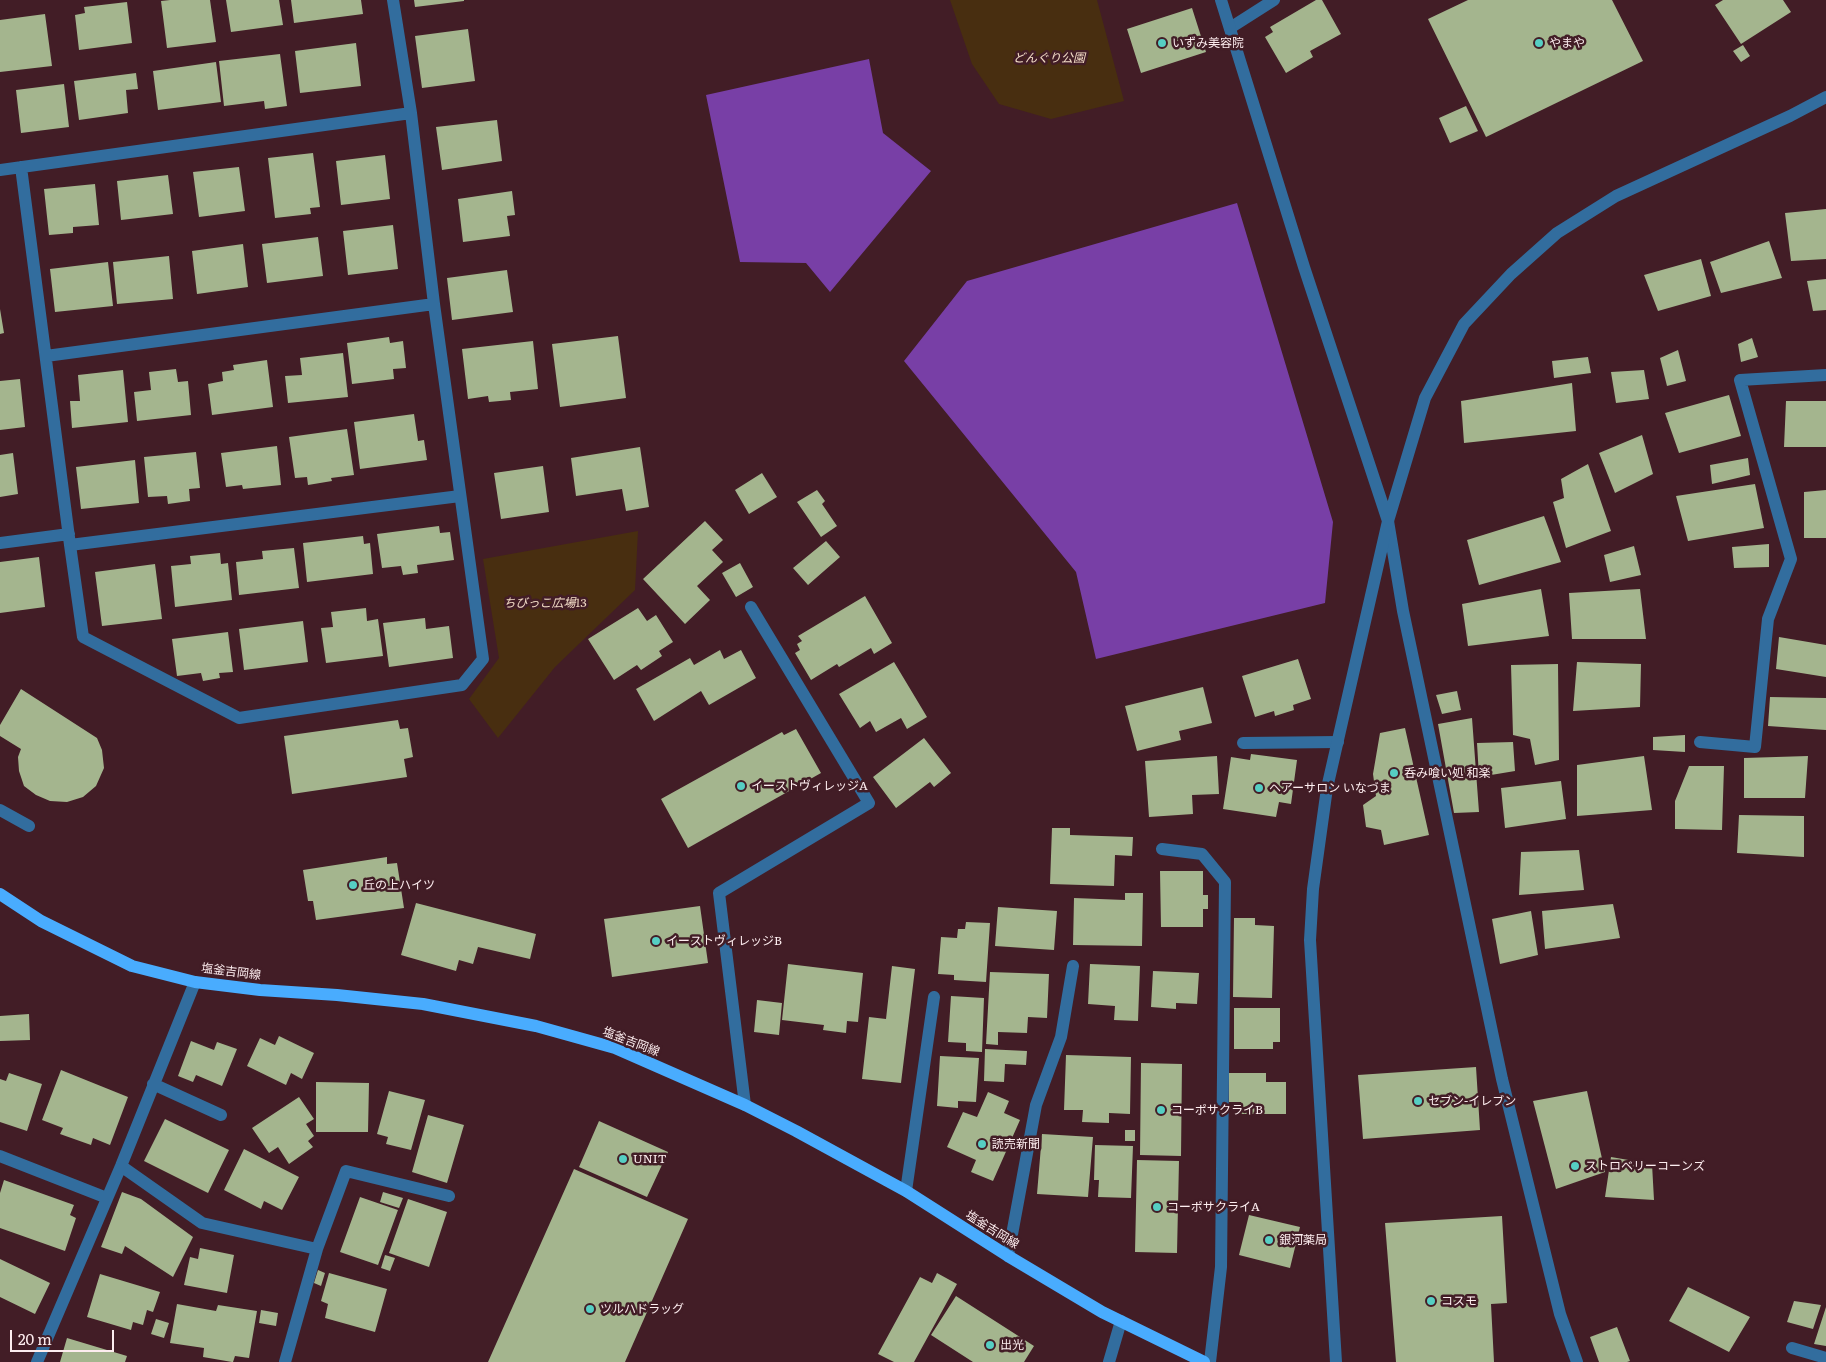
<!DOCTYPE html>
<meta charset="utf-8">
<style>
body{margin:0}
#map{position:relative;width:1826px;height:1362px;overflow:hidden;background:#421d26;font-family:Literata,serif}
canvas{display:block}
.scale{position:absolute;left:10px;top:1330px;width:104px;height:22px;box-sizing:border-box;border:2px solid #fdedef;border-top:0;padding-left:6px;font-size:15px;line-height:18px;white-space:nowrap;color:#fdedef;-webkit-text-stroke:4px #421d26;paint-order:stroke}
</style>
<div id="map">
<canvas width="1826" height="1362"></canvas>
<div class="scale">20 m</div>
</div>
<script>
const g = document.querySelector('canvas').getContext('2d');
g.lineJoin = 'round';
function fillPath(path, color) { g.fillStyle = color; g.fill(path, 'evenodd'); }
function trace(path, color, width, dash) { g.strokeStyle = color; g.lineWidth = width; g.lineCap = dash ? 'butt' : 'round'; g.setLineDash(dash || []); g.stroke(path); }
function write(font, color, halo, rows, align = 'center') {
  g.font = font + ' Literata,"Noto Sans JP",serif'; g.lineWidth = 5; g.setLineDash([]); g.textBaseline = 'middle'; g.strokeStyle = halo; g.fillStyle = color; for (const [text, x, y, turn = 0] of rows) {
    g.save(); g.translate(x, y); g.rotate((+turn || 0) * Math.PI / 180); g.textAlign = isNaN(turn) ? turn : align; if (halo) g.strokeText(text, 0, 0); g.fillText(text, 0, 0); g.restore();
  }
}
const green = new Path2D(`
 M950 0H1097L1124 101 1051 119 999 104 972 64Z
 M638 531 635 590 555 667 498 738 469 699 499 658 483 559Z`);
const water = new Path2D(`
 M869 59 883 133 931 171 830 292 806 263 740 262 706 95Z
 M1237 203 1333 522 1325 603 1096 659 1076 572 904 361 967 281Z`);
const building = new Path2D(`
 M170 0H210L216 42 167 48 161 1Z
 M226 0H279L283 25 231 32Z
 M291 0H361L363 14 294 23Z
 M414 0H464V1L415 7Z
 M1316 0H1322L1341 34 1310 51 1313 57 1286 73 1265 37 1273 32 1270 27Z
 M1468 0H1612L1643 61 1486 137 1428 19Z
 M1723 0H1783L1791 12 1741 44 1715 5Z
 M127 2 132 43 79 50 75 15 85 13 84 7Z
 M1192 8 1206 52 1141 73 1127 29Z
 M45 14 52 66 0 72V20Z
 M468 29 475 81 422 88 415 36Z
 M356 43 361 86 300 93 295 51Z
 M1743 45 1750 56 1741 62 1733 51Z
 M280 54 287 106 265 109 264 101 224 106 219 61Z
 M216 62 221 102 158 110 153 71Z
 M136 73 138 89 126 90 128 113 79 120 74 81Z
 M64 84 69 127 21 133 16 90Z
 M1466 106 1478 131 1450 143 1439 118Z
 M497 120 502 161 442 170 436 127Z
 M313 153 320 207 310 208 311 214 275 218 268 158Z
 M385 155 390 199 341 205 336 161Z
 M239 167 245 211 199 217 193 172Z
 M168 175 173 214 121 220 117 181Z
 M95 184 99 225 73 227V233L49 235 44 189Z
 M512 191 515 215 507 216 510 236 463 242 458 199Z
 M1826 209V259L1791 261 1785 213Z
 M393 225 398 269 348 275 343 231Z
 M318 237 323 276 267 283 262 244Z
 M1769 241 1782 278 1721 293 1710 262Z
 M243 244 248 287 197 294 192 251Z
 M169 256 173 299 117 304 113 262Z
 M1701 259 1711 296 1658 311 1644 275Z
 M108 262 113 306 55 312 50 269Z
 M507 270 513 312 452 320 447 278Z
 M1826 279V310L1813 311 1807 281Z
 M0 309 4 333 0 334Z
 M618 336 626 398 560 407 552 344Z
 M389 337 390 343 403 341 406 368 393 369 394 379 352 384 347 343Z
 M1752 338 1758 357 1741 362 1738 344Z
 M533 341 538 389 510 392 511 400 489 402 488 396 468 399 462 349Z
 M1678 350 1686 381 1667 386 1660 358Z
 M343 353 348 397 288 403 285 376 302 375 300 358Z
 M1588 357 1591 373 1554 378 1552 361Z
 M267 360 273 407 212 415 208 384 223 381 222 372 234 370 233 365Z
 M176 369 178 382 188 381 191 415 137 421 134 392 151 390 149 372Z
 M123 370 128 422 72 428 70 401H80L78 375Z
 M1644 370 1649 399 1616 403 1611 372Z
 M20 379 25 427 0 430V381Z
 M1572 383 1576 431 1464 443 1461 401Z
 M1729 395 1741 436 1679 453 1665 413Z
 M1786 401H1826V447H1784Z
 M414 414 418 441 424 440 427 460 360 469 354 422Z
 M347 429 354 475 331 478 332 481 308 485 307 477 295 478 289 437Z
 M1642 435 1653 474 1615 493 1599 453Z
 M277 446 281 485 243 489 242 485 226 487 221 453Z
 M640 447 649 507 626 511 622 489 576 496 571 458Z
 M196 452 200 488 189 489 190 501 168 504 167 496 148 497 144 457Z
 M13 453 18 494 0 497V455Z
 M1748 458 1750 475 1712 484 1710 465Z
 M135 460 139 503 81 509 76 467Z
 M1588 464 1611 531 1566 548 1553 502 1564 498 1561 479Z
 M543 466 549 512 501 519 494 473Z
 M762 473 777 497 749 514 735 490Z
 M1755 484 1764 528 1688 541 1676 496Z
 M817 490 825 501 822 504 837 526 821 537 797 502Z
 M1826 490V538H1804V492Z
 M1544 516 1561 562 1479 585 1467 540Z
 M705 521 723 540 712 550 723 562 697 586 710 600 685 624 643 579Z
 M439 526 440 533 450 532 454 560 417 565 418 573 403 575 401 566 382 568 377 534Z
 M363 536 364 544 370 543 373 574 307 582 303 543Z
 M826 541 840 557 808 585 793 568Z
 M1769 544V567L1734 568 1732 547Z
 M1634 546 1641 575 1610 582 1604 555Z
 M294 548 299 588 239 595 236 562 263 559 262 551Z
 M220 553 221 564 228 563 232 600 175 607 171 566 191 564 190 556Z
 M39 557 45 607 0 613V562Z
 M740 563 753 587 736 597 722 573Z
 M155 564 162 619 102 626 95 572Z
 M1541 589 1549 636 1468 646 1462 604Z
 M1640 589 1646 639H1572L1569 593Z
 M865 596 892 643 874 654 871 648 839 667 837 664 811 680 795 653 800 650 797 644 802 641 798 636Z
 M366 608 367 621 378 619 383 656 326 663 321 628 333 627 331 612Z
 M638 608 647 621 656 615 673 642 659 651 662 656 641 670 637 665 614 680 588 639Z
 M425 618 426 629 449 626 453 658 389 667 383 623Z
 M303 621 308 662 244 670 239 629Z
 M228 632 233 672 219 673 220 678 203 681 201 673 177 676 172 639Z
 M1779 637 1826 645V677L1776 669Z
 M720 650 724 659 741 650 756 678 709 705 701 691 654 721 636 689 690 658 694 665Z
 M1298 659 1311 699 1293 705 1294 710 1275 716 1274 711 1255 717 1242 676Z
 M894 662 927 717 907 729 901 718 876 732 870 721 860 728 839 694Z
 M1577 662 1641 664 1640 707 1573 711Z
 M1558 664 1559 760 1535 765 1530 739 1513 735 1511 665Z
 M1203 687 1212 723 1179 731 1181 740 1137 751 1125 706Z
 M21 689 97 738 102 750 104 768 96 786 83 797 67 802 50 801 36 795 24 786 19 771 18 757 21 749 0 736V725Z
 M1457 691 1461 710 1442 714 1436 695Z
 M1770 697 1826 698V730L1768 726Z
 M1472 718 1479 812 1454 813 1438 724Z
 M398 720 400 729 408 728 413 757 404 759 407 777 292 794 284 736Z
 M1405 728 1429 835 1384 845 1381 830 1366 827 1363 805 1376 796 1373 774 1380 733Z
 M796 729 821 773 688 848 661 799 782 732 784 735Z
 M1685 735V752L1653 750V737Z
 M924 738 951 773 934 787 930 782 896 808 873 777Z
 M1513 742 1515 771 1479 777 1477 743Z
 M1251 754 1297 760 1291 804 1279 802 1276 817 1223 809 1231 757 1250 760Z
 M1217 756 1219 794 1192 795 1193 814 1149 817 1145 761Z
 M1644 756 1652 810 1577 816V765Z
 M1808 756 1805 798H1744V758Z
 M1689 766H1724L1722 830 1675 829V801Z
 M1561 781 1566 819 1505 828 1501 788Z
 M1739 815 1804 816V857L1737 853Z
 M1052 828H1070V835L1133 837 1132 856 1115 855 1114 886 1050 884Z
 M1579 850 1584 890 1519 895 1521 852Z
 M387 857V864L397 863 404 908 316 920 313 901H308L303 870Z
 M1160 871H1203V895H1208V909H1203V927H1161Z
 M1125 893H1143L1142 946 1073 945 1074 898 1125 900Z
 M416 903 536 934 530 959 478 947 473 964 459 960 456 971 401 955Z
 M1613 904 1620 938 1545 949 1542 911Z
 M700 906 708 963 612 977 604 919Z
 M998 907 1057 911 1054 950 995 946Z
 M1531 911 1538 955 1500 964 1492 919Z
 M1234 918H1255V925L1274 926 1272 998 1233 997Z
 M966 922 990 923 986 982 954 980V975L938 974 941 937 957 938 958 929H965Z
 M788 964 863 973 858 1022 847 1021 846 1033 823 1030 824 1025 782 1020Z
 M1090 964 1140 966 1138 1021 1114 1020 1115 1006 1088 1004Z
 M892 966 915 969 901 1083 862 1079 869 1017 886 1019Z
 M1153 971 1199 973 1197 1004 1176 1003V1009L1151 1007Z
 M990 972 1049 974 1047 1018 1028 1017 1027 1033 998 1032V1045L986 1044Z
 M951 996 984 998 982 1052 966 1051V1043L948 1042Z
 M757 1000 782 1003 779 1035 754 1032Z
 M1234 1008H1280V1042H1273V1049H1234Z
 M29 1014 30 1040 0 1041V1016Z
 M279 1036 314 1053 302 1079 291 1073 286 1085 247 1066 260 1038 275 1045Z
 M191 1041 214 1050 217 1042 237 1049 222 1086 196 1075 193 1082 178 1076Z
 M985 1049 1027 1051 1026 1065 1005 1064 1004 1082 984 1081Z
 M1066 1055 1131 1057 1130 1114 1109 1113V1123L1082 1122 1083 1110H1064Z
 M940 1056 979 1058 976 1102 958 1101V1108L937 1106Z
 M1141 1063 1182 1064 1181 1156 1140 1155Z
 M1476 1067 1480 1130 1363 1139 1358 1075Z
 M61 1070 128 1097 110 1145 93 1138 91 1145 60 1134 63 1128 42 1120Z
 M9 1073 42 1084 27 1131 0 1122V1079L6 1081Z
 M1229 1073H1266V1082H1286V1114H1241V1102H1229Z
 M316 1082 369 1083 368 1132H316Z
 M389 1091 425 1100 411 1150 386 1144 388 1137 377 1134Z
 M1587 1091 1605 1172 1556 1189 1533 1101Z
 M988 1092 1009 1101 1004 1113 1020 1120 993 1181 971 1172 976 1160 947 1147 963 1112 977 1117Z
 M299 1097 314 1119 306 1124 314 1136 308 1141 313 1147 289 1164 278 1147 269 1153 252 1128Z
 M428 1115 464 1125 447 1183 412 1172Z
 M165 1119 229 1150 208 1193 144 1161Z
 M599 1121 668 1152 647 1197 579 1167Z
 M1125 1130H1135V1141H1125Z
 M1042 1134 1093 1137 1088 1197 1037 1194Z
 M1095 1145 1133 1146 1131 1198 1098 1197 1099 1180H1094Z
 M244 1149 299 1177 282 1210 264 1201 261 1209 224 1190Z
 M1611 1157 1652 1164 1654 1200 1605 1197Z
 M1137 1160 1179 1161 1177 1253 1135 1252Z
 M574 1169 688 1219 625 1362H488Z
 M4 1180 74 1205 70 1215 76 1218 65 1251 0 1228V1193Z
 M122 1192 141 1199 193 1237 173 1277 125 1246 122 1254 101 1247Z
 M383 1192 403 1198 399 1208 380 1202Z
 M360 1197 398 1210 378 1265 340 1252Z
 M408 1199 447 1212 429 1267 389 1253Z
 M1249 1215 1300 1227 1290 1268 1239 1255Z
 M1502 1216 1507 1303 1491 1304 1494 1362H1396L1385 1223Z
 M200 1248 234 1255 227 1293 184 1285 190 1257 198 1259Z
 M385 1255 395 1258 390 1271 381 1268Z
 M0 1259 50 1283 35 1314 0 1297Z
 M318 1270 325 1273 321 1286 314 1283Z
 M329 1273 387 1289 375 1332 325 1318 328 1304 321 1301Z
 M937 1273 957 1284 914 1362H894L878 1354 920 1277 932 1283Z
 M100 1274 160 1292 153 1312 147 1310 143 1325 133 1322 131 1330 87 1317Z
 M1688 1287 1750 1317 1729 1352 1669 1321Z
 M956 1296 1034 1346 1024 1362H973L931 1335Z
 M1794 1301 1821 1305 1813 1329 1787 1322Z
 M177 1304 216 1311 218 1305 257 1311 249 1358 235 1356 233 1362H232L203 1357 204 1348 170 1343Z
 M1826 1307V1346L1814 1344Z
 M261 1310 278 1313 276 1326 259 1323Z
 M156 1319 169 1323 164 1338 151 1334Z
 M1617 1327 1630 1361 1627 1362H1599L1590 1337Z
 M67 1338 127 1356 125 1362H60Z`);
const minor = new Path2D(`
 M393 0 411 113 434 304 483 659 462 685 239 718 83 637 70 545 460 496
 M1230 28 1274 0
 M21 167 70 545
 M0 170 411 113
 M46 356 434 304
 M1388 521 1403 611 1502 1079 1560 1314 1577 1362
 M0 543 69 534
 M1700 742 1755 747 1768 619 1791 559 1740 380 1826 375
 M1243 743 1338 742
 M0 810 29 826
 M1162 849 1202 854 1225 882 1221 1267 1210 1362
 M153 1084 221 1115
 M745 1105 719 893 869 803 751 607
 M0 1156 107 1198
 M121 1166 202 1223 317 1249 346 1171 449 1196
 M906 1191 934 997
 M1008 1256 1036 1105 1061 1037 1073 966
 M1792 1348 1826 1358
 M37 1362 121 1166 195 982
 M285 1362 317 1249
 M1109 1362 1121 1321`);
const tertiary = new Path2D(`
 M1221 0 1304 267 1388 521
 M1336 1362 1310 940 1313 889 1327 788 1388 521 1425 398 1464 324 1511 274 1557 233 1616 196 1790 116 1826 97`);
const primary = new Path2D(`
 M0 894 41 921 132 966 195 982 260 990 337 995 423 1004 536 1026 615 1048 745 1105 796 1131 906 1191 1008 1256 1102 1312 1204 1362`);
const markers = [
 [1162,43,5,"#56cec3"],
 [1539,43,5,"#56cec3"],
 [1394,773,5,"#56cec3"],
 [741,786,5,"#56cec3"],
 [1259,788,5,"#56cec3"],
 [353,885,5,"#56cec3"],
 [656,941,5,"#56cec3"],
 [1418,1101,5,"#56cec3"],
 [1161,1110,5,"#56cec3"],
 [982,1144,5,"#56cec3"],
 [623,1159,5,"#56cec3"],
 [1575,1166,5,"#56cec3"],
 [1157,1207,5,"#56cec3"],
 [1269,1240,5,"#56cec3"],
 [1431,1301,5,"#56cec3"],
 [590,1309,5,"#56cec3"],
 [990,1345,5,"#56cec3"]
];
const poiNames = [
 ["いずみ美容院",1172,43],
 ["やまや",1549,43],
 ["呑み喰い処 和楽",1404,773],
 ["イーストヴィレッジA",751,786],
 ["ヘアーサロン いなづま",1269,788],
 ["丘の上ハイツ",363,885],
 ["イーストヴィレッジB",666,941],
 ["セブン-イレブン",1428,1101],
 ["コーポサクライB",1171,1110],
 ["読売新聞",992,1144],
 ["UNIT",633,1159],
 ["ストロベリーコーンズ",1585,1166],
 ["コーポサクライA",1167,1207],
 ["銀河薬局",1279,1240],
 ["コスモ",1441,1301],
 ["ツルハドラッグ",600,1309],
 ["出光",1000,1345]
];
const parkNames = [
 ["どんぐり公園",1049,58],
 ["ちびっこ広場13",545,603]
];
const streetNames = [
 ["塩釜吉岡線",231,972,7],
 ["塩釜吉岡線",631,1042,21],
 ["塩釜吉岡線",992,1230,32]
];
fillPath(green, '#482e10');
fillPath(water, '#783fa6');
fillPath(building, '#a4b58e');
trace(minor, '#326d9e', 12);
trace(tertiary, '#326d9e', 12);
trace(primary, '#49acfe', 12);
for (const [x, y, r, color] of markers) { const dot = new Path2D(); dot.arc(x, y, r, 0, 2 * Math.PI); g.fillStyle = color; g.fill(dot); trace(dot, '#421d26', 2); }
write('12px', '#fdedef', '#421d26', poiNames, 'left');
write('italic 12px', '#f3ddc7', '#421d26', parkNames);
write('12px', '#fdedef', '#421d26', streetNames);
</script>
